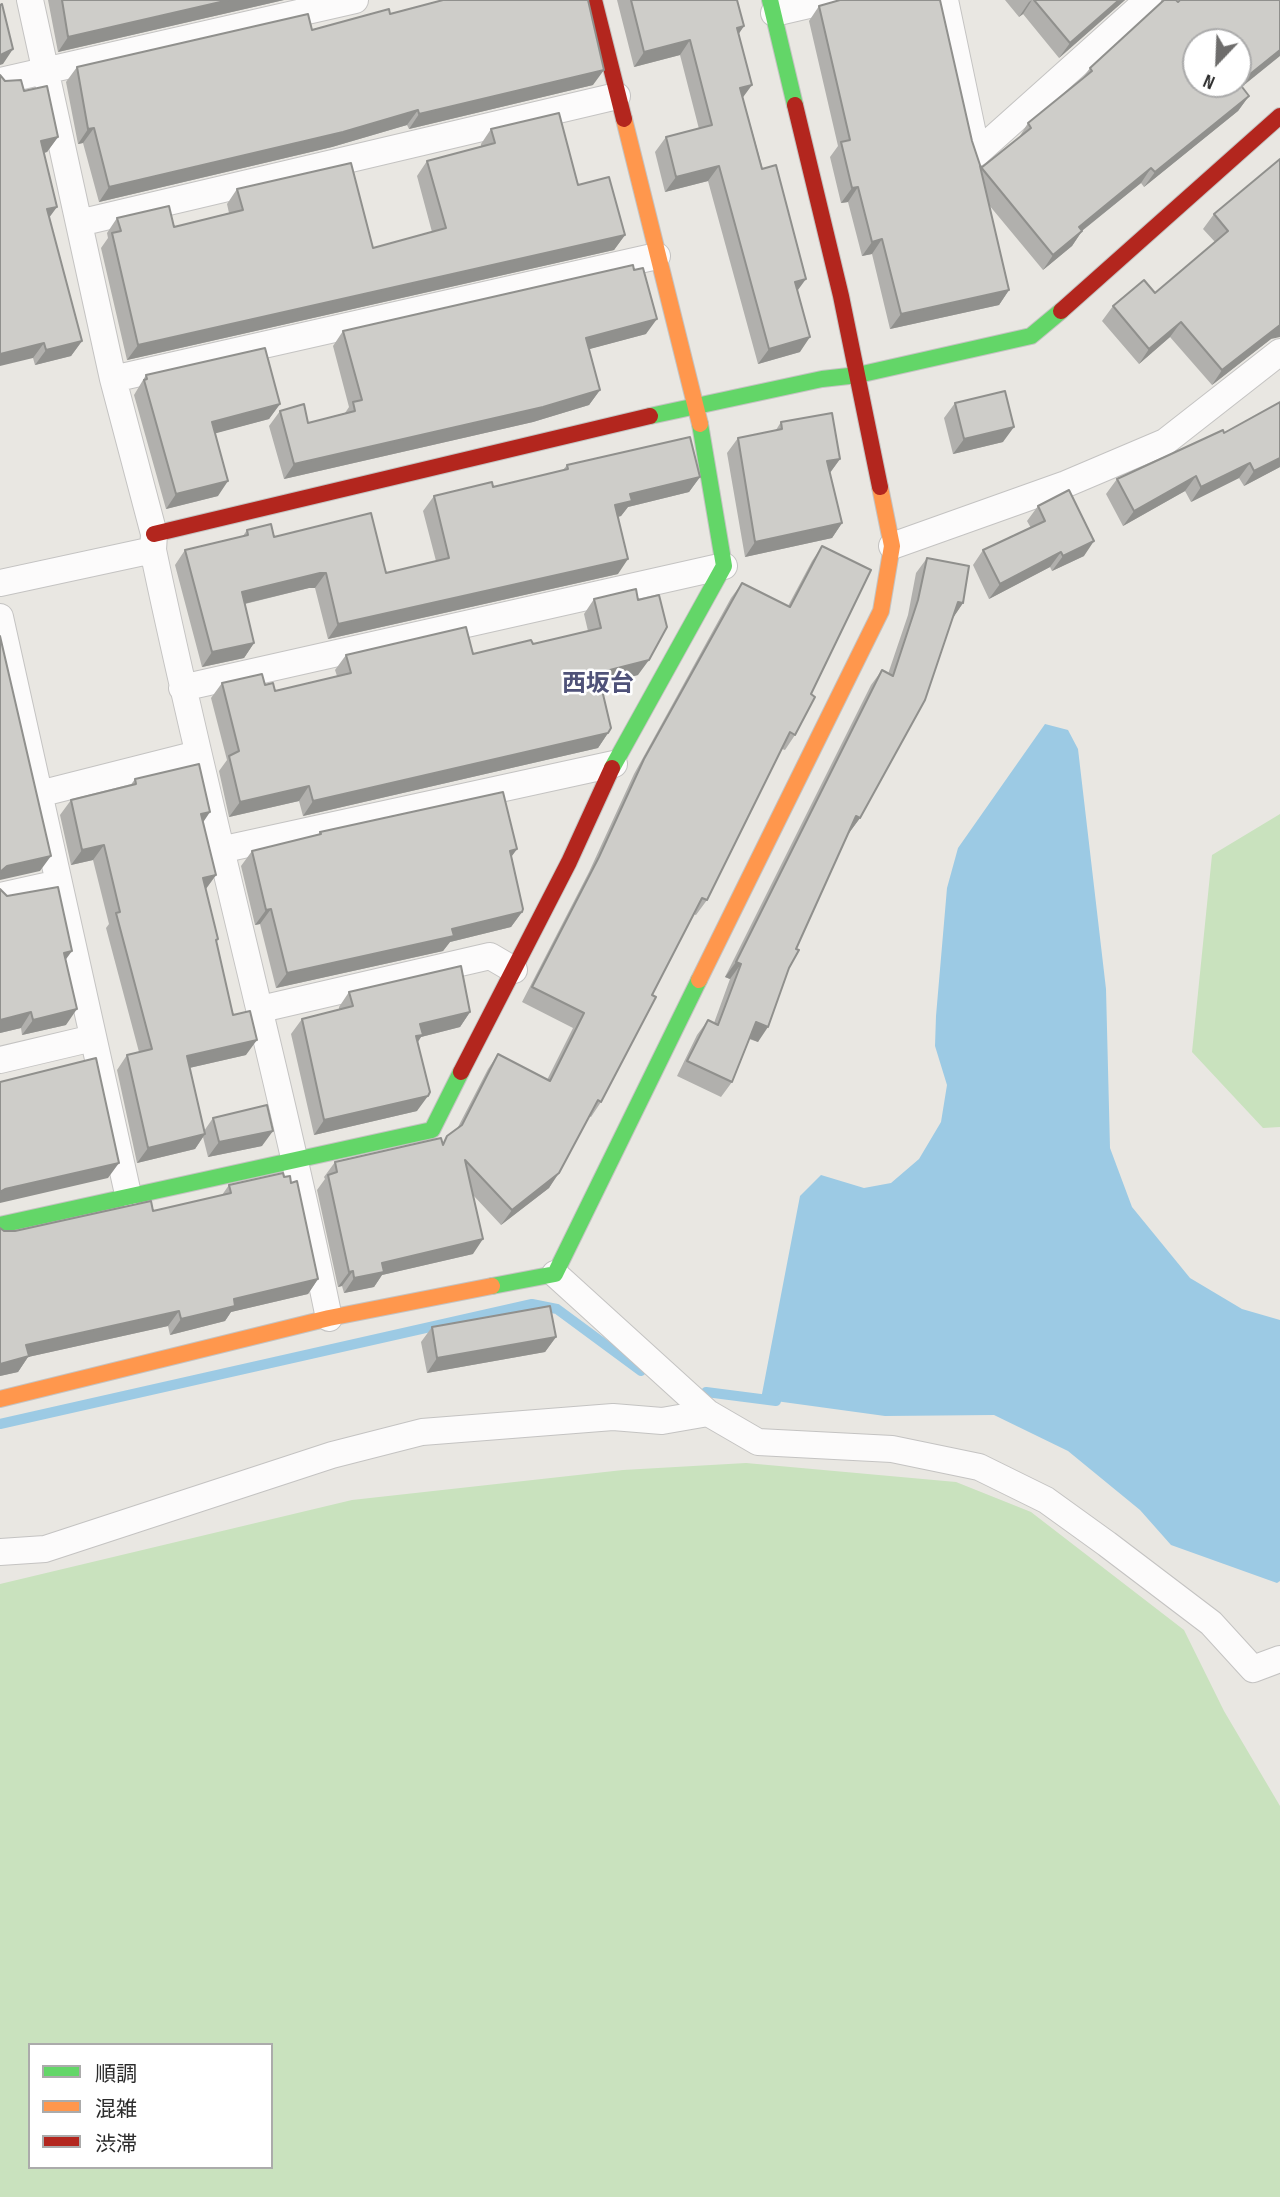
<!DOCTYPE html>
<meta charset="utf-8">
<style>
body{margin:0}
#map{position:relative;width:1280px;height:2197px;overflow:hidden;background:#e9e7e2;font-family:"Sofia Sans Condensed","Noto Sans JP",sans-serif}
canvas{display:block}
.legend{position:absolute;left:28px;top:2043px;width:245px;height:126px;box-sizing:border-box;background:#fff;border:2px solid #ababab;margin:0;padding:9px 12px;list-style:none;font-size:21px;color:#2c2c2c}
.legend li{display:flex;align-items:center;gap:14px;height:35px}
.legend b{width:35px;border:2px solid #ababab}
.north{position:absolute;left:1182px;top:28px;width:70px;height:70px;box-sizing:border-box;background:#fff;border:2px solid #ababab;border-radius:50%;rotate:203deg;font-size:19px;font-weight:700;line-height:28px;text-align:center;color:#2c2c2c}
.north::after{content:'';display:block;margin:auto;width:24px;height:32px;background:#6e6d6c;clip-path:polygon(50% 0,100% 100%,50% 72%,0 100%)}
</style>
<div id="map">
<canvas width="1280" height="2197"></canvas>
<ul class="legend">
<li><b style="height:9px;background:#63d668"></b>順調</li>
<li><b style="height:9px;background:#ff974d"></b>混雑</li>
<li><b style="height:9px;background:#b3261e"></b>渋滞</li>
</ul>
<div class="north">N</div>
</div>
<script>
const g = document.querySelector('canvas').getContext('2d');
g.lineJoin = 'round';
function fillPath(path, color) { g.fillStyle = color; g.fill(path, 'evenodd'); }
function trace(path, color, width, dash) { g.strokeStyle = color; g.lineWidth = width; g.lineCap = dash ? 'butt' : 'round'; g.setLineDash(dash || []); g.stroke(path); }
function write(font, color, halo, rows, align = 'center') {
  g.font = font + ' "Sofia Sans Condensed","Noto Sans JP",sans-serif'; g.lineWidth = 5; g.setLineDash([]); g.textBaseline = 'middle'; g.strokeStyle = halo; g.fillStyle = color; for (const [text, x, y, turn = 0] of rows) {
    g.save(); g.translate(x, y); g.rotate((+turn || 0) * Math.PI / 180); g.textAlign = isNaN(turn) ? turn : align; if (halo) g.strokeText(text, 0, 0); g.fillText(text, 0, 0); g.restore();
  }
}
const green = new Path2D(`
 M1280 814V1127L1263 1128 1192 1052 1212 855Z
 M746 1463 956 1482 1031 1512 1184 1630 1224 1711 1280 1806V2197H0V1584L352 1500 623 1470ZM30 2045H271V2167H30Z`);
const water = new Path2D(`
 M1045 724 1068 730 1078 749 1106 989 1110 1148 1132 1207 1190 1278 1242 1309 1280 1320V1581L1277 1583 1171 1545 1140 1510 1068 1451 994 1415 885 1416 761 1399 800 1196 821 1175 864 1188 891 1183 919 1159 941 1122 947 1085 935 1046 936 1016 947 888 958 848Z`);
const stream = new Path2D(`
 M706 1392 776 1401
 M0 1424 532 1304 557 1309 641 1371`);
const street = new Path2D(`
 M30 0 113 379 154 534 153 550C207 808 276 1061 329 1318
 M945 0 977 153 1148 0
 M774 13 830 0
 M0 81 355 0
 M79 223 617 96
 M113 379 657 256
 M892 546 1066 484 1165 442 1280 352
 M0 583 153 550
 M0 617 128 1194
 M182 688 724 566
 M39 794 197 754
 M220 850 614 764
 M0 896 59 883
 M261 1009 490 956 514 970
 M0 1060 93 1038
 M555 1274 708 1413 758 1442 892 1449 979 1467 1046 1500 1107 1544 1211 1623 1253 1669 1280 1659
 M0 1552 45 1549 332 1455 422 1432 613 1417 662 1421 708 1413`);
const fast = new Path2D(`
 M770 0 795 105
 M650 416 822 379 858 375 1031 336 1061 311
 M612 768 724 566 700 424
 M0 1225 432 1130 461 1072
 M492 1286 555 1274 699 980`);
const slow = new Path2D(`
 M624 119 700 424
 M699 980 881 611 892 546 880 487
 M0 1399 329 1318 492 1286`);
const jam = new Path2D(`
 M594 0 624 119
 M795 105 841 296 880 487
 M1061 311 1280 116
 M154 534 650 416
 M461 1072 569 862 612 768`);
const wall = new Path2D(`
 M48 0H284L58 52Z
 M617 0H737L744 26 738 34 743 98 797 291 800 352 758 364 708 181 665 192 655 152 666 137 699 129 680 55 634 67Z
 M1005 0H1125L1059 58 1023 14 1019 17Z
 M819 6 972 141 981 168 1018 139 1028 123 1082 79 1090 68 1242 87 1249 96 1238 111 1144 187 1141 183 1082 231 1072 246 1043 270 989 205 1009 290 999 305 890 329 872 254 862 256 848 202 841 203 830 157 838 146 809 21Z
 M390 14 593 85 409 129 407 125 332 147 99 202 83 143 78 144 66 82 77 67 312 30Z
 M5 81 24 91 58 137 47 152 44 153 49 218 82 341 71 356 35 365 33 358Z
 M491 129 578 185 625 235 614 250 127 360 101 248 108 238 107 233 117 218 174 227 229 213 227 204 237 189 373 248 432 232 417 176 427 161 481 147V144Z
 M1280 159 1271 339 1212 385 1170 337 1139 364 1102 321 1113 306 1155 293 1215 242 1203 229 1214 214Z
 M343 331 646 334 589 349 600 390 589 405 533 422 284 479 269 426 280 411 308 423 345 413 349 407 333 346Z
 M146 375 280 404 269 419 215 433 218 496 166 509 134 395Z
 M1280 402V467L1244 486 1239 478 1191 502 1185 491 1123 526 1106 494 1117 479 1224 433Z
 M955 403 1003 442 953 454 944 418Z
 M781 422 840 459 830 473 842 523 832 538 745 557 727 453 738 438 776 430Z
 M567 465 700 477 689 492 628 507 621 516 618 517V574L328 639 315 588H309L245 604 254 643 244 658 202 667 175 565 185 550 243 536 247 530 274 537 386 573 436 561 423 511 434 496 493 487 563 470Z
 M1038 506 1084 556 1052 571 1050 567 989 599 973 565 983 550 1031 528 1027 521Z
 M822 546 811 694 795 735 785 750 782 749 707 900 696 915 693 914 652 995 601 1102 591 1117 589 1116 549 1188 501 1225 473 1195V1254L382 1275 374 1287 344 1293 342 1286 338 1287 317 1190 325 1179 324 1177 335 1162 443 1143 447 1136 457 1129 488 1069 498 1054 547 1080 573 1028 522 1002 589 872 634 774 731 598 742 583 788 606 812 561Z
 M927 558 963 603 953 617 860 818 849 833H848L796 949 789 968 758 1042 749 1039 732 1082 721 1097 677 1076 697 1035 708 1020 714 1023 730 979 725 977 871 685 882 670 888 674 908 615 916 573Z
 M594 599 638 675 600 685 608 733 598 748 303 816 299 801 229 817 219 771 227 760 211 698 222 683 265 685 275 691 337 676 335 670 346 655 473 654 533 644 588 631 584 614Z
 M135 779 203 822 216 875 206 889 218 939 216 942 233 1015 246 1055 189 1068 204 1131 213 1118 262 1146 208 1157 203 1137 195 1149 137 1163 117 1070 127 1055 139 1052 106 928 109 924 93 860 71 865 60 815 71 800 130 786Z
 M320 832 517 849 511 857 522 912 511 927 450 942 443 951 276 988 260 924 255 925 241 866 252 851 318 835Z
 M0 889 65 961 66 1025 22 1035 21 1028 0 1033Z
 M349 992 470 1012 460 1027 421 1037 418 1042 417 1111 314 1135 291 1034 302 1019 339 1010V1007Z
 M229 1185 318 1279 308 1294 231 1312 225 1321 170 1335 168 1326 28 1357 18 1372 0 1376V1228L4 1231H15L153 1211 222 1195Z
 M432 1327 556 1337 545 1352 427 1373 421 1342Z`);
const shadedWall = new Path2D(`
 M229 0H284L58 52 68 37Z
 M1032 0 1023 14 1019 17 1029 2Z
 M1119 0H1125L1059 58 1070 43Z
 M744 26 734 41 737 28Z
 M690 40 680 55 634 67 644 52Z
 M13 49 3 64 0 65V55Z
 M1280 50V56L1228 98 1239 83Z
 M604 70 593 85 409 129 419 114Z
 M752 85 741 100 740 88Z
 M1249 96 1238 111 1144 187 1155 172Z
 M418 110 407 125 332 147 99 202 109 187Z
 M94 128 83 143 78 144 88 129Z
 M58 137 47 152 30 156 41 141Z
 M719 166 708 181 665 192 676 177Z
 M1151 168 1141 183 1068 242 1079 227Z
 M858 187 848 202 841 203 852 188Z
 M57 207 46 222 47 209Z
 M1082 231 1072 246 1043 270 1053 255Z
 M625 235 614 250 127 360 138 345Z
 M882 239 872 254 862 256 872 242Z
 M806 279 795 294V282Z
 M1009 290 999 305 890 329 901 314Z
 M657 319 646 334 575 353 586 338Z
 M1181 322 1170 337 1139 364 1149 349Z
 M1280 325V337L1271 339 1212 385 1222 370Z
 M810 337 800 352 758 364 769 349Z
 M82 341 71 356 35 365 46 350Z
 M44 343 33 358 0 366V354Z
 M600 390 589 405 533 422 284 479 294 464Z
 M280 404 269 419 202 437 212 422Z
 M1014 427 1003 442 953 454 964 439Z
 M1280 458V467L1244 486 1254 471Z
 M840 459 829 474 827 461Z
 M1250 463 1239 478 1191 502 1201 487Z
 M1196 476 1185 491 1123 526 1134 511Z
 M700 477 689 492 628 507 621 516 605 520 615 505 630 494Z
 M228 481 218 496 166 509 176 494Z
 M842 523 832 538 745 557 755 542Z
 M1094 541 1084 556 1052 571 1063 556Z
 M1061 552 1050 567 989 599 1000 584Z
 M628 559 618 574 328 639 338 624Z
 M320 573H326L315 588H309L231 607 242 592Z
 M958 602 963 603 953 618Z
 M254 643 244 658 202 667 212 652Z
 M649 660 638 675 587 688 598 673Z
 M608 733 598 748 303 816 313 801Z
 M309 786 299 801 229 817 240 802Z
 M210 812 200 827 201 814Z
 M856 816 860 818 849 833 845 831Z
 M104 845 93 860 71 865 82 850Z
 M517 849 506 864 510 851Z
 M51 856 40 871 0 880V872L7 866Z
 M216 875 205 890 203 878Z
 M271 909 260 924 255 925 266 910Z
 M522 912 511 927 450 942 443 951 276 988 287 973 452 929Z
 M72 951 61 966 64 953Z
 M736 962 741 964 730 979 725 977Z
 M77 1009 66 1025 22 1035 33 1020Z
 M31 1012 21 1028 0 1033V1020Z
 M470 1012 460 1027 421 1037 412 1050 420 1024Z
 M756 1022 768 1027 758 1042 746 1037Z
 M257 1040 246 1055 176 1071 187 1056Z
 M428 1096 417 1111 314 1135 324 1120Z
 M273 1131 262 1146 208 1157 219 1142Z
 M205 1134 195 1149 137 1163 148 1148Z
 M119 1163 108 1178 0 1203V1192L5 1189Z
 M559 1173 549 1188 501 1225 512 1210Z
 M483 1239 473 1254 382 1275 374 1287 344 1293 354 1278 382 1263Z
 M353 1271 342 1286 338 1287 349 1272Z
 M318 1279 308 1294 231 1312 225 1321 170 1335 181 1319 234 1299Z
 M179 1311 168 1326 28 1357 18 1372 0 1376V1364L26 1345Z
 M556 1337 545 1352 427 1373 437 1358Z`);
const building = new Path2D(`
 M62 0H229L68 37Z
 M443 0H588L604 70 419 114 418 110 343 132 109 187 94 128 88 129 77 67 308 14 312 30 389 9 390 14Z
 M631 0H737L744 26 737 28 752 85 740 88 762 169 776 165 806 279 795 282 810 337 769 349 719 166 676 177 666 137 712 125 690 40 644 52Z
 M840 0H940L972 141 981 168 1031 128 1028 123 1092 71 1090 68 1164 0H1176L1178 2 1180 0H1280V50L1239 83 1249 96 1155 172 1151 168 1079 227 1082 231 1053 255 980 166 1009 290 901 314 882 239 872 242 858 187 852 188 841 142 850 140 819 6ZM1196 42H1238V84H1196Z
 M1034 0H1119L1070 43Z
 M2 4 13 49 0 55V5Z
 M0 75 5 81 21 80 24 91 47 86 58 137 41 141 57 207 47 209 82 341 46 350 44 343 0 354Z
 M559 113 578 185 609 177 625 235 138 345 112 233 121 231 117 218 169 206 174 227 243 210 237 189 351 163 373 248 446 228 427 161 495 143 491 129Z
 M1280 159V325L1222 370 1181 322 1149 349 1113 306 1144 280 1155 293 1228 231 1214 214Z
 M633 265 634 270 643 268 657 319 586 338 600 390 543 407 294 464 280 411 304 404 308 423 355 411 353 402 362 400 343 331Z
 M265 348 280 404 212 422 228 481 176 494 144 380 147 379 146 375Z
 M1005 391 1014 427 964 439 955 403Z
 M1280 402V458L1254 471 1250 463 1201 487 1196 476 1134 511 1117 479 1223 430 1224 433Z
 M832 413 840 459 827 461 842 523 755 542 738 438 782 429 781 422Z
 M690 437 700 477 630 494 632 501 615 505 628 559 338 624 326 573H320L242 592 254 643 212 652 185 550 248 535 247 530 271 524 274 537 371 513 386 573 449 558 434 496 492 482 493 487 568 469 567 465Z
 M1069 490 1094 541 1063 556 1061 552 1000 584 983 550 1045 521 1038 506Z
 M822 546 871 570 811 694 815 697 795 735 790 732 707 900 702 898 652 995 656 997 601 1102 598 1100 559 1173 512 1210 465 1160 483 1239 382 1263 384 1272 354 1278 353 1271 349 1272 328 1175 337 1172 335 1162 441 1138 443 1145 447 1136 462 1125 498 1054 550 1081 584 1013 532 987 599 857 644 759 742 583 790 607Z
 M927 558 969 566 963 603 958 602 925 700 860 818 856 816 796 949 799 950 789 968 768 1027 756 1022 732 1082 687 1061 708 1020 718 1025 741 964 736 962 882 670 893 676 918 600Z
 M636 589 638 600 659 595 667 627 649 660 598 673 611 728 608 733 313 801 309 786 240 802 229 756 239 751 222 683 262 674 265 685 273 683 275 691 351 673 346 655 466 627 473 654 531 640 533 644 601 628 594 599Z
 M0 636 51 856 7 866 0 872Z
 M199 764 210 812 201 814 216 875 203 878 218 939 216 940 233 1015 250 1011 257 1040 187 1056 205 1134 148 1148 127 1055 152 1049 116 913 120 912 104 845 82 850 71 800 136 784 135 779Z
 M503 792 517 849 510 851 523 909 522 912 452 929 454 936 287 973 271 909 266 910 252 851 321 834 320 832Z
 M58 887 72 951 64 953 77 1009 33 1020 31 1012 0 1020V889L7 896Z
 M461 966 470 1012 420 1024 423 1035 416 1036 430 1092 428 1096 324 1120 302 1019 353 1006 349 992Z
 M96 1058 119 1163 5 1189 0 1192V1082Z
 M267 1105 273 1131 219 1142 213 1118Z
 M283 1173 284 1177 290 1176 291 1183 297 1181 318 1279 234 1299 235 1306 181 1319 179 1311 26 1345 29 1356 0 1364V1228L4 1231H15L151 1201 153 1211 231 1193 229 1185Z
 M550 1306 556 1337 437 1358 432 1327Z`);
const quarterNames = [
 ["西坂台",598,685]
];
fillPath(green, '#c9e2be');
fillPath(water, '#9ccae4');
trace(stream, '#9ccae4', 10);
trace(street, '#c4c3c2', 28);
trace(fast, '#c4c3c2', 18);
trace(slow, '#c4c3c2', 18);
trace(jam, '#c4c3c2', 18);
trace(street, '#fcfbfb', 26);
trace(fast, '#63d668', 16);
trace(slow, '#ff974d', 16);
trace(jam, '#b3261e', 16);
fillPath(wall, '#b1b0ad');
fillPath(shadedWall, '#90908d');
fillPath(building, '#cecdc9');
trace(building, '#90908d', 2);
write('bold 24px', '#4f5279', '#fff', quarterNames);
</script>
